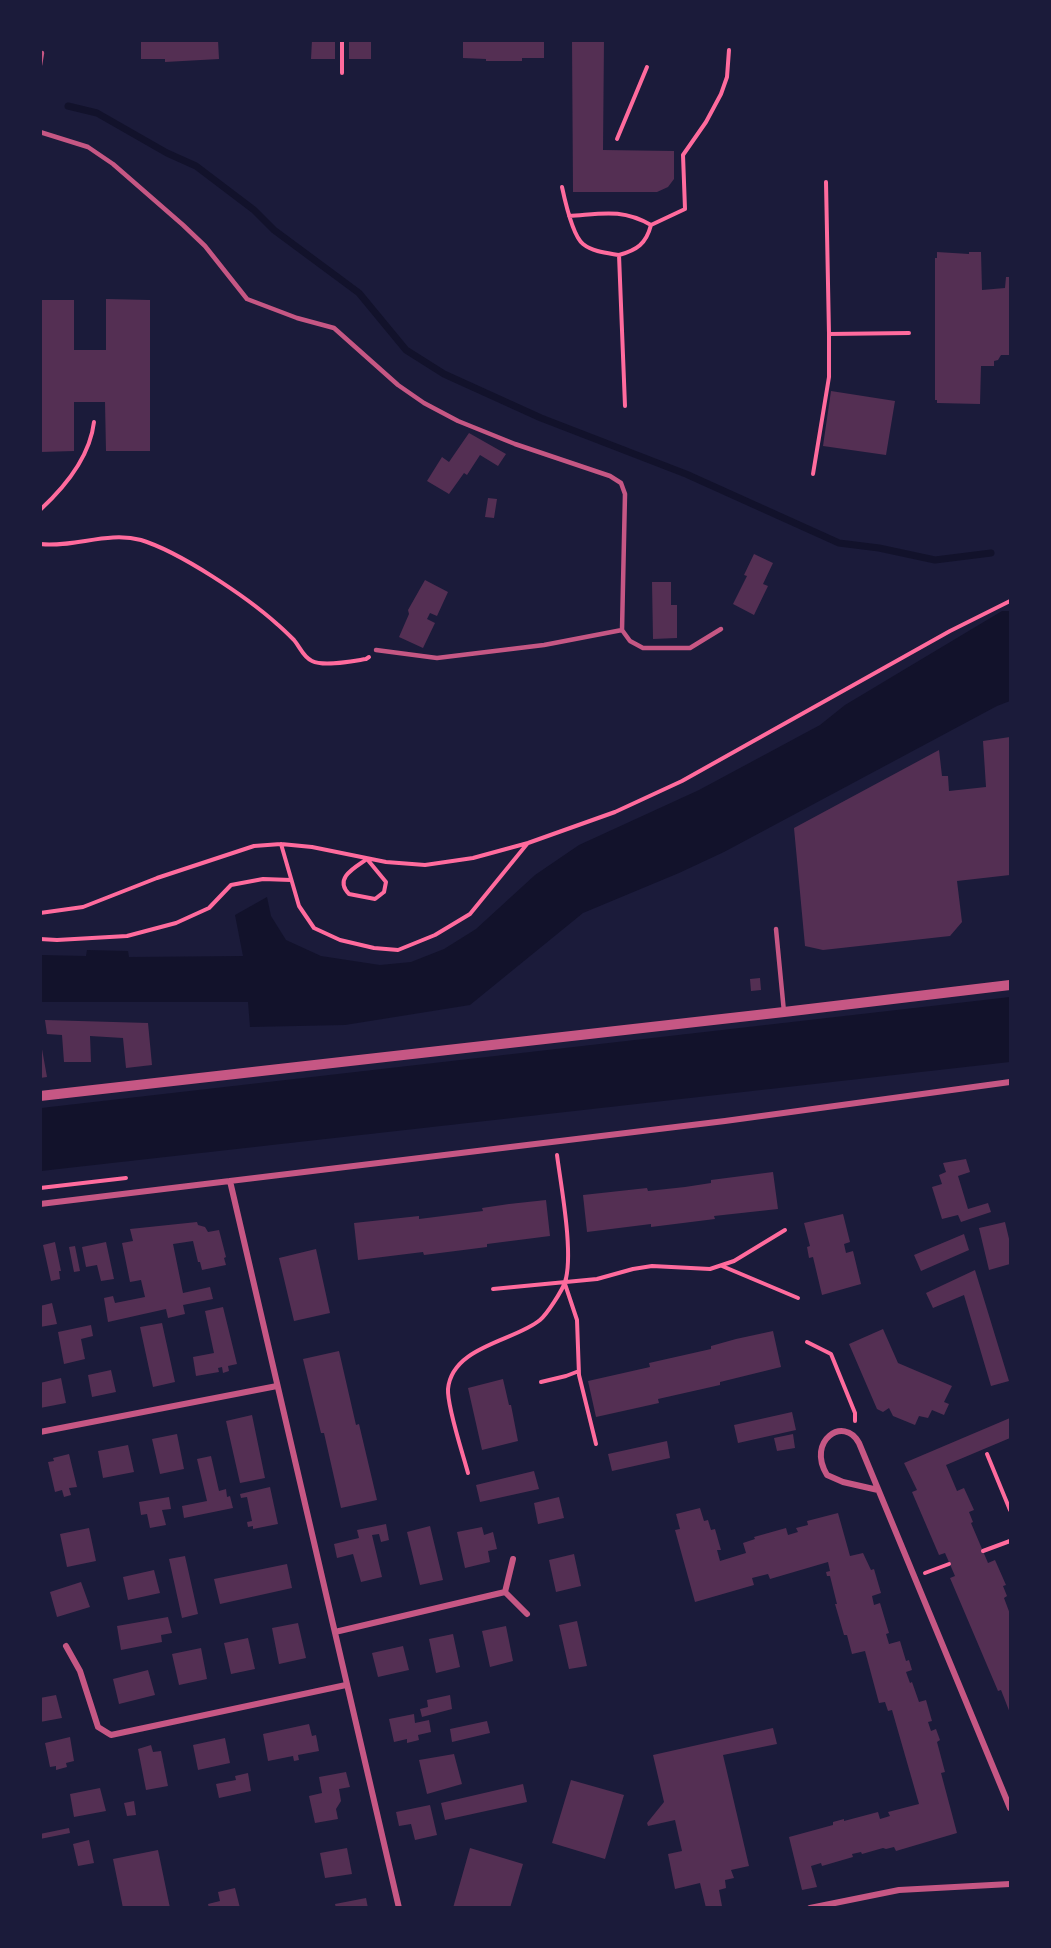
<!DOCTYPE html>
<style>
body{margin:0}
#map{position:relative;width:1051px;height:1948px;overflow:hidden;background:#1b1b3a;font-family:"Varela Round",sans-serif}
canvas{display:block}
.frame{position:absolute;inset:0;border:42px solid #1b1b3a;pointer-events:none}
</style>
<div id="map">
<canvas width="1051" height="1948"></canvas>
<div class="frame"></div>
</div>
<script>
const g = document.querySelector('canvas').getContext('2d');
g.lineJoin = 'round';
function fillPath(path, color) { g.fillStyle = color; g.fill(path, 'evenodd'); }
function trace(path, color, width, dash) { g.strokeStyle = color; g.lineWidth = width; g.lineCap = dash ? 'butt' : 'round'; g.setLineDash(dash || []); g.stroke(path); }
const water = new Path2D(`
 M1002 611H1010V701L997 706 724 852 679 873 583 913 470 1005 345 1025 250 1027 248 1002H41V955L86 956 87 950 128 951 129 957 243 956 235 915 267 897 271 916 286 940 321 956 380 965 411 962 444 949 476 929 535 875 579 845 699 790 820 725 845 705Z
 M1010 997V1062L41 1171V1108Z`);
const stream = new Path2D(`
 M68 106 97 113 167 153 196 166 254 210 274 230 359 293 406 350 444 374 541 418 686 474 839 543 879 548 935 560 991 553`);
const building = new Path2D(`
 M141 40H218L219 59 165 62V59H141Z
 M312 40H335V59H311Z
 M349 40H371V59H349Z
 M463 40H544V58H522V61H486V59L463 58Z
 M572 40H604L603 150 674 151V179L668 187 657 192H573Z
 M937 252 969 254V252H981L982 290 1005 288 1006 277H1010V355H1001L998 360 994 361V366H981L980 404 937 403V400H935V258H937Z
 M106 299 150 300V451H106L105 402H74V451L40 452V300H74V350H106Z
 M831 391 895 401 886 455 823 446Z
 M469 433 506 454 498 466 480 455 467 475 464 473 449 494 427 481 442 457 449 462Z
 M488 498 497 499 494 518 485 517Z
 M754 554 773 563 763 584 768 586 754 615 733 604 747 576 744 575Z
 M425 580 448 592 437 616 430 613 427 619 435 623 423 648 399 637 409 614 408 610Z
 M652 582H671V605H677V638L653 639Z
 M1010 737V875L957 881 962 922 950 936 823 950 805 946 794 828 939 750 942 776H948L949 791 986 787 983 741Z
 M760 978 761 990 751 991 750 979Z
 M45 1020 148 1023 152 1065 126 1068 123 1038 90 1036 91 1062H64L62 1035 47 1034Z
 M40 1038 47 1077 40 1078Z
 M966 1159 970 1172 958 1176 968 1209 988 1203 991 1212 961 1222 958 1215 942 1219 932 1187 942 1184 939 1175 946 1172 943 1163Z
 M773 1172 778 1209 714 1216 715 1219 651 1227V1224L587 1232 583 1195 647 1188 648 1191 685 1187 711 1183V1180Z
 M546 1200 550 1236 487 1244V1247L424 1255 423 1252 358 1260 354 1223 419 1216V1219L483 1211 482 1208 509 1204Z
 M843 1214 850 1242 844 1244 846 1253 853 1251 861 1284 822 1295 813 1257 809 1258 807 1247 810 1246 804 1223Z
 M197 1222 198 1225 205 1227 208 1232 219 1230 226 1257 224 1258 226 1265 202 1270 200 1262H198L193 1241 173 1244 183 1293 210 1287 213 1299 183 1305 185 1314 168 1318 166 1309 108 1322 104 1298 113 1296 115 1303 145 1297 141 1280 130 1282 122 1243 133 1241 130 1229Z
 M1005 1222 1010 1243V1264L989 1270 979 1228Z
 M964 1234 969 1250 921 1271 914 1255Z
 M55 1242 61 1271H59L60 1279 51 1281 43 1245Z
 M106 1242 114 1279 101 1281 97 1265 86 1267 82 1247Z
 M75 1246 80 1271 74 1272 69 1247Z
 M316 1249 330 1313 294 1321 279 1258Z
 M975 1270 1009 1381 991 1386 964 1295 933 1308 926 1293Z
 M52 1303 57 1324 40 1327V1306Z
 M223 1307 237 1364 228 1366 229 1371 223 1373 222 1367 218 1368 219 1372 196 1376 193 1357 214 1353 205 1311Z
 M162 1323 175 1382 153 1387 140 1327Z
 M91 1325 93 1336 81 1339 85 1359 64 1364 58 1332Z
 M883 1329 898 1363 952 1386 944 1402 949 1404 944 1415 932 1410 928 1418 919 1416 915 1425 893 1416 889 1408 883 1412 877 1409 849 1344Z
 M773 1331 781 1367 720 1382V1385L658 1399 659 1403 596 1417 588 1381 650 1367 649 1363 711 1349V1346L736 1339Z
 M339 1351 356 1425 359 1424 377 1500 341 1508 324 1433H321L303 1359Z
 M111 1370 116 1392 92 1397 88 1375Z
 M61 1378 66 1403 40 1408V1383Z
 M503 1379 509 1405H511L518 1441 482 1450 468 1388Z
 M792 1412 796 1430 738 1443 734 1425Z
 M252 1415 265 1478 240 1483 226 1421Z
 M1010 1418V1438L946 1465 957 1491 964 1488 974 1510 969 1512 973 1522 971 1523 988 1563 995 1560 1006 1585 1003 1586 1007 1596 1004 1598 1010 1614V1713L1001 1690 998 1691 950 1578 955 1576 945 1553 939 1555 912 1492 917 1490 904 1463Z
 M177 1434 184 1469 160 1474 152 1439Z
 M793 1434 795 1448 777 1451 774 1438Z
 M667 1441 670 1458 612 1471 608 1454Z
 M128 1445 134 1472 103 1478 98 1451Z
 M69 1454 77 1487 69 1488 71 1495 64 1497 62 1490 55 1492 48 1462 54 1461 53 1458Z
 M211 1456 219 1491 226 1489 227 1497 230 1496 233 1508 184 1518 182 1506 207 1501 197 1459Z
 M534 1471 539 1489 480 1502 476 1485Z
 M270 1487 278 1524 253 1529V1526L248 1527 247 1522 252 1521 247 1497 241 1498 240 1494Z
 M169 1497 171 1509 162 1510 166 1525 150 1528 147 1514 141 1515 139 1502Z
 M559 1497 564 1518 538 1524 534 1503Z
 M700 1508 704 1521 708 1520 711 1530 715 1529 721 1550H717L720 1561 746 1553 743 1543 755 1539 754 1537 786 1528 788 1535 798 1532 796 1528 808 1525 807 1521 838 1513 850 1556 863 1553 871 1570 874 1569 881 1593 872 1596 874 1605 880 1603 889 1633 886 1634 889 1644 900 1641 906 1661 909 1660 912 1670 906 1672 910 1683 912 1682 919 1702 926 1700 932 1721 928 1722 931 1731 936 1729 940 1740 937 1742 945 1772 941 1773 957 1833 896 1851 894 1847 886 1849 883 1848 862 1854 861 1852 852 1854 853 1857 822 1866 821 1863 811 1866 817 1887 802 1890 789 1837 833 1825V1822L844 1819V1821L878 1812 880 1819 890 1816 888 1812 919 1804 892 1710 888 1711 885 1702 879 1703 865 1651 852 1654 847 1635H844L835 1604H837L830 1576H827L826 1572 830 1571 828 1562 770 1579 768 1574 752 1578 754 1585 695 1602 675 1530 680 1529 676 1514Z
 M386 1524 389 1540 381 1542 379 1534 372 1535 382 1577 361 1582 353 1554 337 1558 334 1544 359 1538 357 1530Z
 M430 1526 443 1580 420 1585 407 1532Z
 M482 1527 484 1535 493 1532 497 1549 488 1551 490 1562 465 1568 457 1532Z
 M89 1528 96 1561 67 1567 60 1534Z
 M574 1554 581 1586 556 1592 549 1560Z
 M185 1556 198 1614 182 1618 169 1559Z
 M287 1564 292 1588 220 1604 214 1579Z
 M154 1570 160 1593 128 1600 123 1577Z
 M81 1582 90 1607 57 1617 50 1592Z
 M168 1617 172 1633 161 1635 162 1642 121 1650 117 1626Z
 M577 1621 587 1666 569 1669 559 1625Z
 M298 1623 306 1658 279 1664 272 1628Z
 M506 1626 513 1661 490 1667 482 1631Z
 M453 1634 460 1667 436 1673 429 1639Z
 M248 1638 255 1669 231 1674 224 1643Z
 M403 1646 409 1670 378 1677 372 1653Z
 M201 1648 207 1679 179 1685 172 1654Z
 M148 1670 155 1695 119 1704 113 1679Z
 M56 1695 62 1718 40 1722V1698Z
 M450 1695 452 1709 422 1717 420 1709 428 1707 427 1700Z
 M414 1714 415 1723 429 1720 431 1732 418 1735 419 1740 407 1743V1739L394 1742 389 1719Z
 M487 1721 490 1733 452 1742 450 1729Z
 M309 1724 312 1736 316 1735 319 1751 298 1755 299 1760 294 1761 293 1756 268 1761 263 1734Z
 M773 1728 777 1744 723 1755 749 1866 731 1870 734 1878 725 1880 726 1888 719 1890 722 1906 706 1908 700 1883 675 1889 668 1854 682 1851 675 1820 648 1826 647 1823 664 1802 653 1755Z
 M70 1737 74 1761 66 1763 67 1767 56 1770V1766L50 1767 45 1743Z
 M225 1738 230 1763 198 1770 193 1745Z
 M151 1745 153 1752 161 1751 168 1786 146 1790 138 1749Z
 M454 1754 462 1784 427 1794 419 1760Z
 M346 1772 350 1787 339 1789 341 1801 336 1809 338 1819 315 1823 309 1796 322 1793 319 1777Z
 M248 1773 251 1791 219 1798 216 1784 236 1780 235 1776Z
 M571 1780 624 1795 605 1859 552 1843Z
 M523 1784 527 1802 445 1820 441 1803Z
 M100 1788 106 1811 74 1817 70 1794Z
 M134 1801 136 1815 127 1816 124 1803Z
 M430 1805 437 1835 415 1840 411 1824 399 1826 396 1812Z
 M69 1828 70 1833 40 1839V1834Z
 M89 1840 94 1863 78 1866 73 1844Z
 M347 1848 352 1874 325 1878 320 1853Z
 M470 1848 523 1864 510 1908H453Z
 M158 1850 170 1908H123L113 1859Z
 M235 1888 240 1908H209L208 1904 220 1901 218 1892Z
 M366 1898 368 1908H336L335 1904Z`);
const path = new Path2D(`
 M342 40V73
 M617 139 647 67
 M826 182 829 334 909 333
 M562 187C565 201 573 236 583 244 593 252 607 253 619 255
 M569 216C601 214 621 208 651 225
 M625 406 619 255C637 250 646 244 651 225L685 209 683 155 706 122 721 94 727 77 729 50
 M813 474 829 377V334
 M40 510C65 487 90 456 94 422
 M40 544C74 548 107 531 141 540 180 552 247 597 277 624 283 629 289 635 294 640 300 647 303 657 312 661 324 667 353 661 366 659L369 657
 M281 844 299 906 314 928 340 940 374 948 398 950 435 935 470 914 527 844
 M367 859 386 882 384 892 375 899 349 894C333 878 356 867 367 859Z
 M40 913 83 907 157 878 254 846 281 844 312 847 386 862 425 865 473 858 528 843 615 812 682 781 950 631 1010 601
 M40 939 57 940 127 936 176 923 209 908 231 885 263 879 291 880
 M40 1188 126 1178
 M722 1266 798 1298
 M565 1284 577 1320 579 1375 596 1444
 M493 1289 597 1279 633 1269 652 1266 710 1269 734 1261 785 1230
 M807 1342 831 1354 855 1413V1421
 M541 1382 566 1376 579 1371
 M987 1454 1010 1510
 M468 1473C463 1454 447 1407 448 1389 452 1346 515 1341 540 1320 547 1314 562 1291 565 1282 574 1254 561 1186 557 1155
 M983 1551 1010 1541
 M925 1573 949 1564`);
const service = new Path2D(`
 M40 65 42 53
 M40 132 88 147 113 164 183 225 205 246 247 299 297 318 334 328 398 385 424 403 458 421 515 444 610 476 621 483 625 494 622 630 630 641 643 648H690L721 629
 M376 650 437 658 544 645 622 630
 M776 929 784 1012`);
const minor = new Path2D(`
 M230 1181 399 1908
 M40 1204 725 1121 1010 1082
 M40 1432 277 1386
 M878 1490 843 1482 827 1475C806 1441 844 1415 859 1443L1010 1808
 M505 1592 513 1559
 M505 1592 527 1614
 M335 1632 505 1592
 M66 1646 80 1671 98 1727 111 1735 346 1685
 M810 1908 899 1890 1010 1884`);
const tertiary = new Path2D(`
 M40 1096 784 1012 1010 985`);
fillPath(water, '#12122b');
trace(stream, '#12122b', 7);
fillPath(building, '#542f53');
trace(path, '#ff6b9d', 4);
trace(service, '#c65784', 4.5);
trace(minor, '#c65784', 6);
trace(tertiary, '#c65784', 10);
</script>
